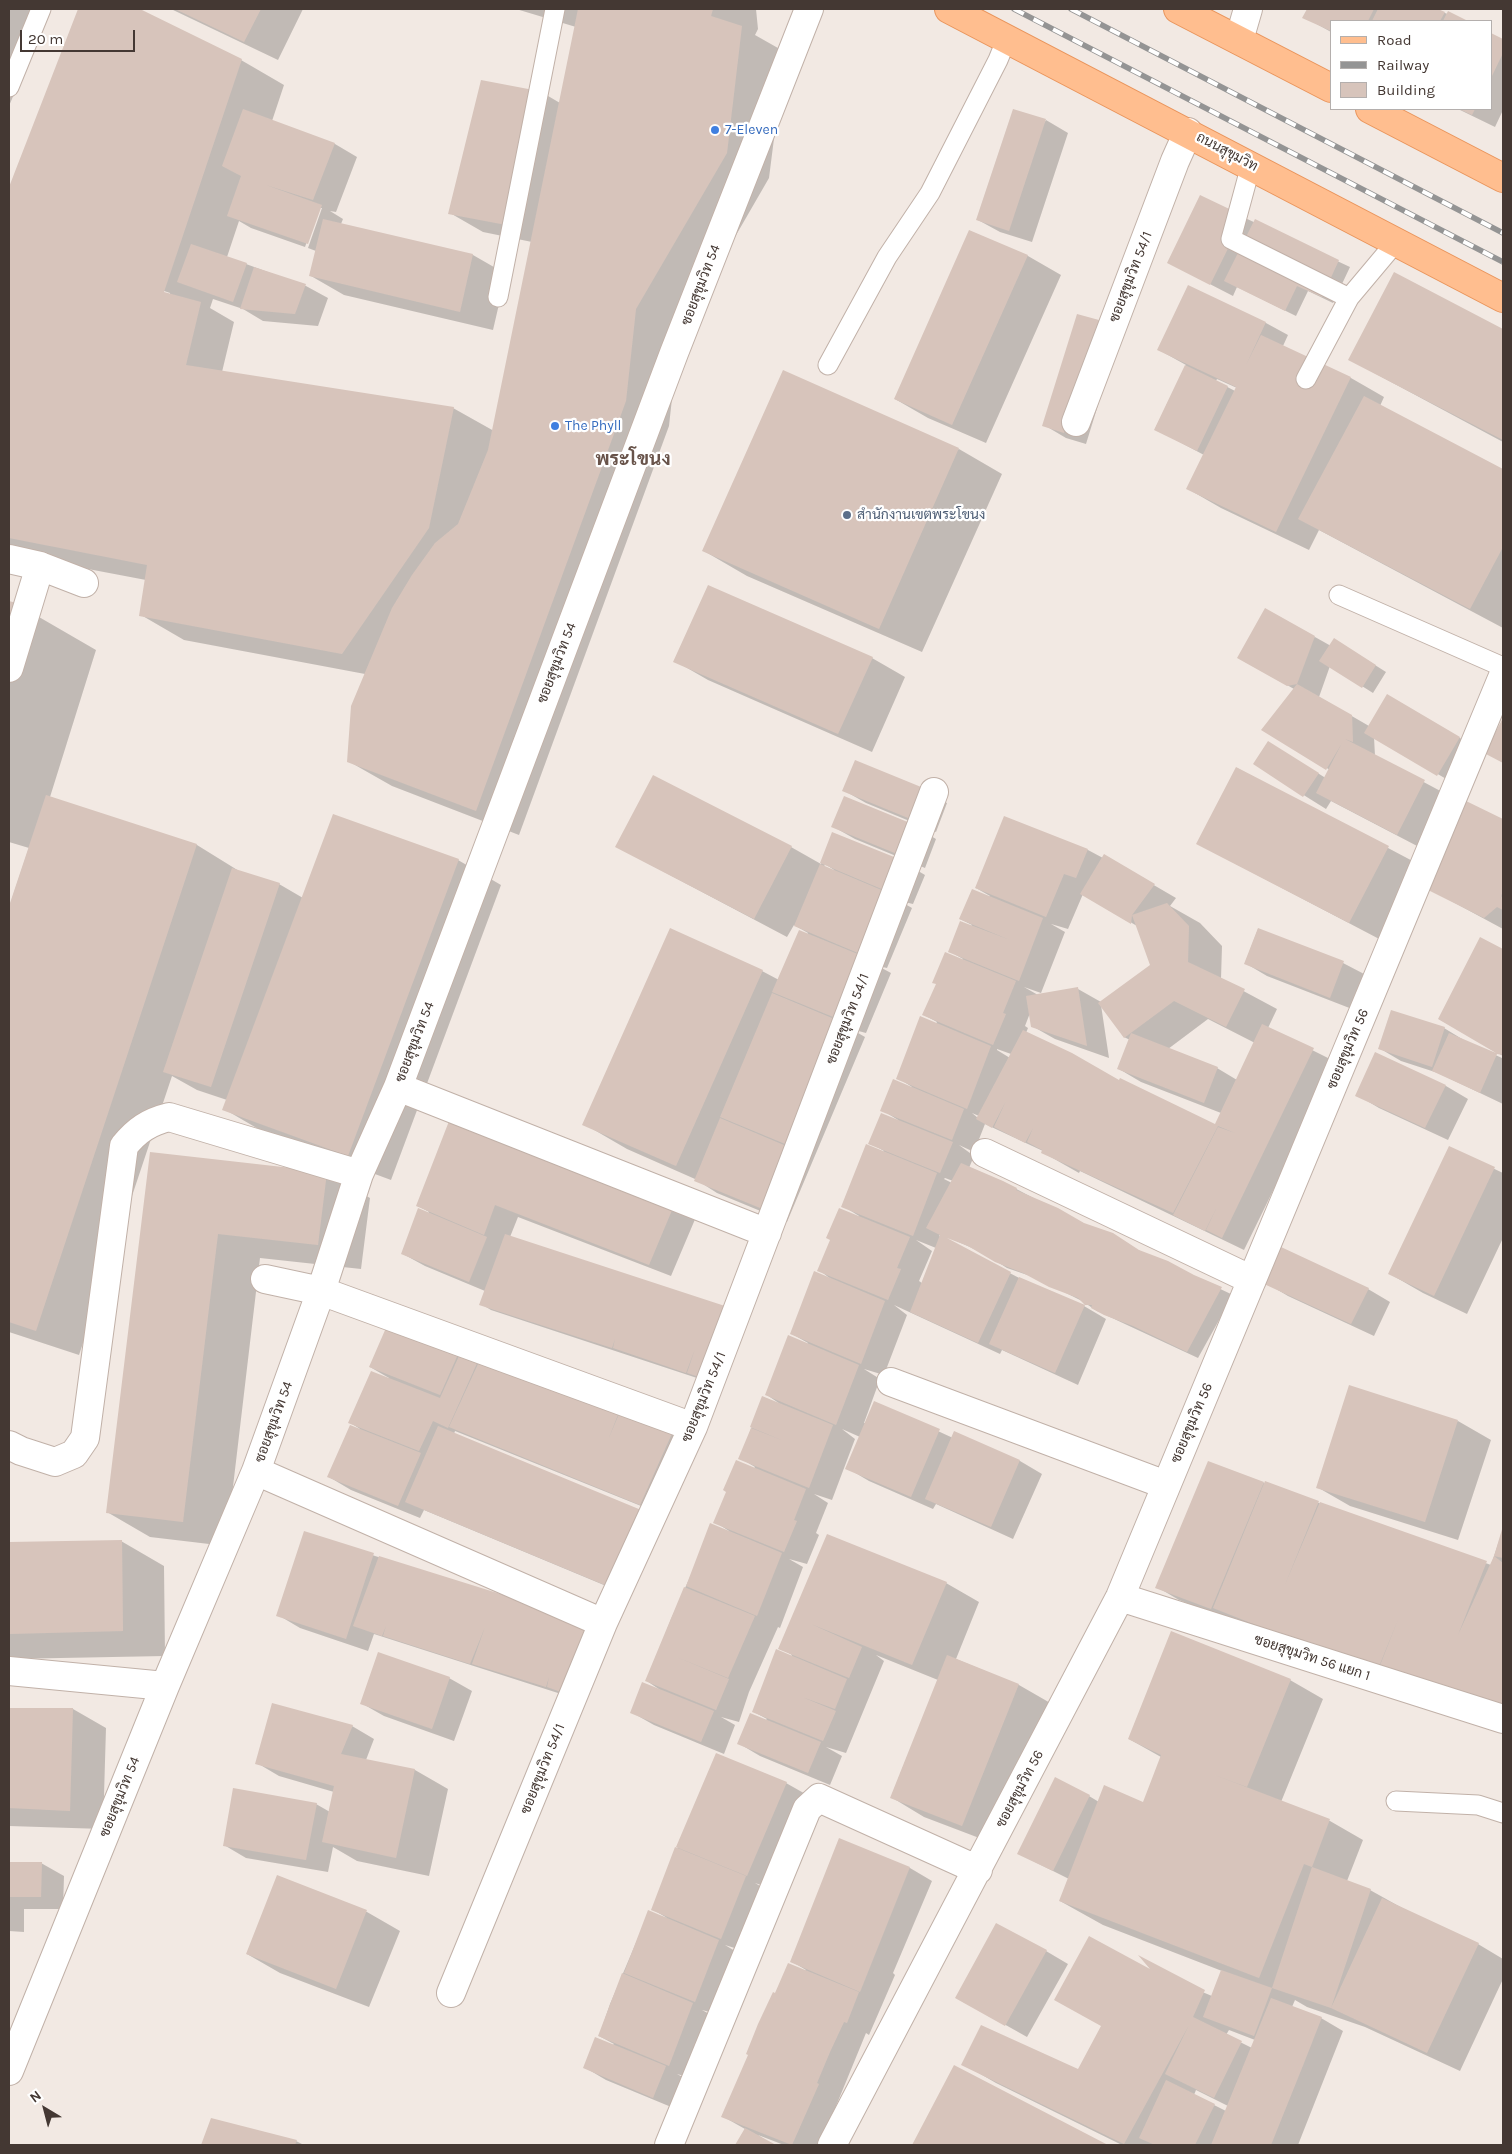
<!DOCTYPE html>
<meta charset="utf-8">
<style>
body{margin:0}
#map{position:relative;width:1512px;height:2154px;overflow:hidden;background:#f2e9e3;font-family:Karla,sans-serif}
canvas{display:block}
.frame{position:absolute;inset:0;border:10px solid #443833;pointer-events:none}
.legend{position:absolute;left:1330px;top:20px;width:162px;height:90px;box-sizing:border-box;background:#fff;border:1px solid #b4afad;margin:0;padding:6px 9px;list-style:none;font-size:15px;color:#443833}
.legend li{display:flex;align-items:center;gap:10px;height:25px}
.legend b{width:25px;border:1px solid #b4afad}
.north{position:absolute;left:20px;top:2084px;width:50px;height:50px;-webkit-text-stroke:4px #fff;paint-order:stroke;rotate:323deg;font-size:14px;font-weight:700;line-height:20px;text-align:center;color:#443833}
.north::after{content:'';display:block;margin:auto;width:18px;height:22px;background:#443833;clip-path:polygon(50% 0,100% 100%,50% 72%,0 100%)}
.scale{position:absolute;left:20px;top:30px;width:115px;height:22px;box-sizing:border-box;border:2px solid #443833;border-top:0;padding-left:6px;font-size:15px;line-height:18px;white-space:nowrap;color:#443833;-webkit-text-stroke:4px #fff;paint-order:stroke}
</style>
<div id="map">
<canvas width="1512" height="2154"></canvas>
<div class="frame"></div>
<ul class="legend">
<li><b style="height:6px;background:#ffbe8f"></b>Road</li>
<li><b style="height:6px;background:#949494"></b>Railway</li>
<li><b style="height:14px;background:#d7c4bb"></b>Building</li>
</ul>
<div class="north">N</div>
<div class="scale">20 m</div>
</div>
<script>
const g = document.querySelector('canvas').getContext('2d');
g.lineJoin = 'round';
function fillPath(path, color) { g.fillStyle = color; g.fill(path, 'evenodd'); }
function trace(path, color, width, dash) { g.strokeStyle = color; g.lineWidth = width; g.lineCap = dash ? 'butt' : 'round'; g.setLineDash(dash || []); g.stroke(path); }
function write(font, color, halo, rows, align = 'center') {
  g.font = font + ' Karla,Sarabun,sans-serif'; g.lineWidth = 4.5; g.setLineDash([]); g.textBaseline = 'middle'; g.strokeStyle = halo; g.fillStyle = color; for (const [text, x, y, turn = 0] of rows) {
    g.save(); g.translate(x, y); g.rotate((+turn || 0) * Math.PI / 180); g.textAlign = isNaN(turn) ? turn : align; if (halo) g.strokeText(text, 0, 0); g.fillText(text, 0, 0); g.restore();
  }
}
const shadow = new Path2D(`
 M9 9H50L9 106Z
 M79 9H137L241 60 284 85 272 121 335 144 357 157 336 212 330 211 343 219 341 224 473 255 506 274 493 330 344 295 311 276 316 251 308 248 322 208H319L305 247 251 228 239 221 227 257 306 286 328 298 318 326 263 321 243 309 213 299 210 308 234 322 222 372 453 408 494 431 532 242 483 232 450 213 543 93 560 103 576 27 516 9H756L758 29 755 35 785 52 769 178 679 334 669 426 519 835 392 786 348 761 365 674 184 640 141 615 146 580 9 554V190ZM37 248 170 293V295Z
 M171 9H303L278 60Z
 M1308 9H1435L1465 21H1331V32L1304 17Z
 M1491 34 1503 41V110L1495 127 1458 109H1491Z
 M1046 120 1068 133 1032 242 1000 232 978 220Z
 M1243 217 1350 267 1333 303 1308 291 1296 316 1237 287 1233 296 1169 263Z
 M970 231 1028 256 1061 275 986 443 928 418 895 399Z
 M1394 274 1503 330V442L1350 360Z
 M1188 287 1266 323 1288 335 1283 346 1351 378 1384 397 1380 406 1503 470V628L1319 530 1309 550 1221 508 1188 489 1204 455 1155 429 1186 365 1159 350ZM1217 379 1237 388 1235 391 1216 381Z
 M1098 321 1120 334 1086 444 1066 438 1044 425Z
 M959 449 1002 474 922 652 747 576 704 551Z
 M9 602 20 606 96 650 50 797 197 845 239 871 279 884 303 898 458 860 501 885 391 1180 267 1134 224 1109 227 1100 197 1090 172 1076 79 1355 9 1332V904L10 905 29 848 9 842Z
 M1315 637 1331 646H1345L1386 672 1373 693 1330 666 1319 697 1369 726 1388 696 1482 751 1460 787 1374 737 1375 756 1446 794 1419 847 1331 801 1326 809 1254 764 1268 742 1324 777 1326 778 1330 770 1263 730 1294 689 1239 658Z
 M872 658 905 677 872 752 708 680 675 661Z
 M1237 768 1422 866 1383 941 1198 844Z
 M843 790 925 791 947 803 936 832 866 803Z
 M1464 801 1503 820V929L1429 889Z
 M1005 817 1088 850 1103 858 1104 856 1176 898 1170 906 1200 923 1222 946 1221 979 1277 1009 1268 1028 1336 1062 1244 1250 1080 1171 1079 1173 1042 1152 1043 1151 985 1124 974 1152 959 1145 974 1156 969 1168 1003 1182 1083 1224 1233 1295 1198 1358 1097 1311 1082 1301 1036 1278 1007 1268 983 1253 941 1234 939 1236 1023 1280 1084 1306 1106 1319 1078 1385 1002 1350 1000 1354 894 1305 907 1315 884 1375 864 1369 880 1379 864 1423H866L875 1402 953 1438 955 1433 1020 1461 1042 1474 1013 1539 936 1504 933 1509 869 1481 847 1468 860 1437 842 1429 855 1439 832 1500 814 1494 828 1503 816 1533 819 1535 807 1564 789 1559 803 1567 780 1628 778 1627 749 1692 739 1722 721 1717 735 1725 724 1754 654 1725 631 1712 660 1690 647 1681 671 1619 700 1555 729 1531 715 1522 755 1467 740 1458 763 1397 780 1404 767 1395 808 1343 792 1334 832 1280 819 1270 859 1216 843 1206 884 1151 870 1143 898 1120 882 1110 912 1087 898 1078 937 1022 924 1015 963 959 949 951 972 925 960 919 990 896 976 888ZM1083 894 1137 926 1152 965 1101 1002 1078 989 1038 995 1024 987 1041 993 1065 932 1051 924 1068 929ZM1101 1005 1124 1037 1130 1040 1119 1069 1141 1082 1221 1113 1216 1126 1120 1082 1026 1033 1028 1028 1025 1026 1030 1013 1032 1026 1055 1039 1109 1058ZM1208 1019 1255 1043 1237 1080 1217 1068 1168 1049ZM997 1049 1011 1054 1010 1058 997 1050ZM972 1113 979 1116 978 1118ZM945 1178 953 1181 952 1183 944 1179ZM916 1240 936 1248 922 1283 919 1281 932 1251Z
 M832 826H914L936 839 925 868 855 839Z
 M833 834 903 862 925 875 913 904 900 901 912 908 887 968 878 966 891 973 866 1033 851 1029 865 1037 787 1222 717 1193 695 1179 627 1149 584 1124 762 971 779 980 808 933 794 925 787 937 617 847H791L821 864ZM825 864 834 870 833 871 824 867Z
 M1258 929 1343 963 1366 975 1352 1009 1267 976 1245 963Z
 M1481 939 1503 950V1104L1438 1073 1401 1061 1379 1048 1444 1028 1467 1042 1502 1058 1503 1056 1439 1019Z
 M1446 1086 1468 1099 1448 1140 1379 1108 1357 1095Z
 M452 1117 696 1217 671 1276 518 1217 510 1237 727 1308 697 1378 491 1310 481 1304 485 1291 425 1266 403 1254 429 1212 418 1206Z
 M1450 1148 1503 1173V1238L1467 1314 1423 1293 1390 1274Z
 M151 1153 327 1173 370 1198 361 1269 260 1258 226 1546 150 1537 107 1512Z
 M1266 1283 1368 1289 1390 1302 1374 1336 1288 1296Z
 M393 1316 684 1437 651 1510 455 1431 454 1434 623 1593 424 1510 420 1518 351 1490 329 1477 360 1429 349 1422 389 1378 370 1367Z
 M1458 1421 1491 1440 1458 1540 1350 1506 1317 1487Z
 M1208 1463 1491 1565 1503 1529V1716L1234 1618 1233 1621 1179 1600 1157 1587Z
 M305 1533 613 1634 586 1702 374 1634 368 1651 300 1628 278 1615Z
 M121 1541 164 1566 165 1656 9 1659V1543Z
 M946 1583 979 1602 956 1659 1019 1685 1052 1704 995 1844 924 1817 891 1797 938 1680 876 1655 884 1661 846 1753 826 1747 842 1756 830 1785 760 1756 738 1743 767 1719 754 1712 792 1655 780 1648 795 1616Z
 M449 1678 472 1691 454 1741 384 1716 361 1703Z
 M1290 1680 1323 1699 1281 1802 1330 1821 1363 1840 1347 1881 1370 1890 1404 1909 1478 1944 1503 1959V1979L1460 2071 1365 2027 1307 2007 1295 2000 1292 2007 1321 2018 1343 2031 1298 2145H1122L996 2083 963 2064 1079 2071 1152 1971 1212 1996 1222 1971 1103 1925 1060 1901 1069 1879 1019 1854 1089 1796 1099 1802 1143 1804 1161 1757 1129 1739ZM1229 2030 1255 2040 1252 2048 1226 2035ZM1196 2090 1228 2106 1226 2111 1194 2095Z
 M9 1709H73L106 1728 103 1829 9 1826Z
 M352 1726 374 1739 366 1760 415 1770 448 1789 429 1876 357 1861 333 1847 328 1872 246 1858 224 1845 316 1804 330 1812 334 1792 279 1776 257 1763Z
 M716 1755 786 1783 809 1796 770 1888 755 1883 767 1890 744 1951 725 1945 740 1954 717 2014 702 2010 715 2017 691 2078 677 2074 688 2080 676 2109 606 2080 584 2067 614 2044 599 2036 610 2004 649 1912 667 1918 652 1909Z
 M840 1840 910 1868 932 1881 893 1973 895 1975 869 2035 866 2033 820 2145H784L758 2135 773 2145H736L745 2129 722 2116 776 1995 806 1970 791 1961Z
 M9 1863H41L64 1876 63 1909H24V1932L9 1931Z
 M278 1876 367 1912 400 1931 369 2007 280 1973 247 1954Z
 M1046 1951 1068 1964 1027 2037 956 1997Z
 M955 2067 1105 2145H914Z
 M212 2119 296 2141 304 2145H202Z`);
const building = new Path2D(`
 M78 9H140L242 59 164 292 201 302 186 365 454 407 429 528 342 654 139 616 147 565 9 538V187Z
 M175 9H261L244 42Z
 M578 9H713L711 16 742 26 727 153 636 309 626 401 476 811 347 762 351 706 392 608 412 575 435 543 458 524 488 450Z
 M1307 9H1374L1368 21H1331V31L1302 18Z
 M1378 9H1438L1445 12 1440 21H1372Z
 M1448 11 1468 21H1443Z
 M1491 33 1503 39V53L1491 78Z
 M481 80 544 92 517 227 448 214Z
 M243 109 335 143 313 200 266 185 322 205 308 244 227 216 241 176 222 166Z
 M1013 109 1046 119 1009 231 976 220Z
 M1459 109H1475L1472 115Z
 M1200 195 1244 216 1210 285 1167 263Z
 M323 219 473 254 460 312 309 276Z
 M1255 219 1339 260 1322 297 1297 286 1285 311 1224 281Z
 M969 230 1028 255 952 425 894 399Z
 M191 244 247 263 233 302 177 282Z
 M254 267 306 284 295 314 240 309Z
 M1394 272 1503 329V440L1348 360Z
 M1188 285 1266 322 1246 365 1261 335 1351 377 1276 532 1186 489 1236 387 1157 350Z
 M1077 314 1099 320 1064 433 1042 426Z
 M1185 365 1228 386 1197 451 1154 430Z
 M783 370 959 448 879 629 702 551Z
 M1364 396 1503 469V547L1470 609 1298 519Z
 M708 585 873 657 838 734 673 662Z
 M9 601 20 604 9 639Z
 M1265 608 1315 636 1297 684 1287 686 1237 658Z
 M1334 638 1376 665 1362 688 1319 661Z
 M1297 684 1352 715 1353 742 1345 739 1425 780 1397 835 1316 793 1342 743 1326 770 1261 730Z
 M1387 694 1460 737 1437 776 1364 733Z
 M1503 718V763L1484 753Z
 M1268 741 1319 773 1303 797 1253 764Z
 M855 760 926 789 913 820 842 791Z
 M1236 767 1389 846 1349 923 1196 844Z
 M653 775 792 846 754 919 615 847Z
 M46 795 197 844 36 1331 9 1322V906Z
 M844 796 915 825 902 856 831 827Z
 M1464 800 1503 819V890L1500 900 1503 893V910L1497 907 1484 918 1428 890Z
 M333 814 459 859 348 1156 222 1110Z
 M1004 816 1088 849 1076 878 1064 874 1046 917 975 888Z
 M832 832 904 861 891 893 820 863Z
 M1104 854 1155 884 1132 915 1131 924 1080 894Z
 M820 864 891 894 865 956 794 926Z
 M232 868 280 883 211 1087 163 1072Z
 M972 889 1043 918 1019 981 948 952 960 921 1010 940 959 919Z
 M1167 903 1189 926 1188 962 1245 989 1226 1027 1174 1001 1124 1038 1098 1003 1150 965 1132 915Z
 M670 928 763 970 676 1166 582 1125Z
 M1258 928 1344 961 1330 998 1244 964Z
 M799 930 870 959 843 1021 772 992Z
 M1480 937 1503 949V1055L1497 1054 1480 1093 1432 1071 1449 1033 1496 1053 1438 1019Z
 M945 952 1016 981 1003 1013 1006 1014 993 1045 922 1015 936 984 932 983Z
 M1078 987 1087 1046 1031 1027 1026 996Z
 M772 993 844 1023 790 1146 720 1117Z
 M1391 1010 1445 1027 1432 1067 1378 1049Z
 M920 1016 991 1046 967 1109 896 1079Z
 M1262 1024 1314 1048 1222 1238 1206 1230 1218 1205 1205 1231 1173 1215 1218 1127 1235 1133 1218 1126 1173 1213 1041 1153 1042 1150 1027 1142 1033 1128 1025 1143 994 1127 1006 1101 992 1128 976 1119 1023 1030 1072 1053 1119 1080 1120 1078 1215 1124Z
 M1131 1033 1218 1067 1204 1103 1117 1069Z
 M1375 1052 1446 1085 1425 1128 1355 1096Z
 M893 1079 964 1109 952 1140 880 1111Z
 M881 1113 953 1142 940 1173 868 1144Z
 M451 1116 675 1203 649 1265 495 1205 484 1235 416 1206Z
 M720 1118 791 1148 765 1210 694 1181Z
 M866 1144 937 1173 913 1236 841 1207Z
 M1449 1146 1495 1167 1434 1296 1388 1274Z
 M150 1152 327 1172 318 1245 218 1234 183 1522 106 1513Z
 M961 1163 1003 1181 1017 1188 1016 1190 1058 1208 1084 1223 1113 1233 1139 1250 1168 1261 1194 1275 1222 1287 1187 1352 1133 1326 1104 1315 1091 1308 1092 1305H1085L1055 1373 989 1344 1019 1277 1085 1305 1078 1298 1049 1287 1023 1273 995 1262 968 1246 947 1238 1011 1272 978 1343 910 1312 940 1235 926 1228Z
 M418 1208 487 1237 469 1282 401 1254Z
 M839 1208 910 1237 897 1268 901 1269 888 1300 817 1271 830 1240 826 1238Z
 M505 1234 728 1307 702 1378 687 1373 695 1349 686 1373 657 1363 660 1353 657 1363 613 1348 615 1339 612 1348 479 1305Z
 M1281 1247 1369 1288 1351 1324 1264 1284Z
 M814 1271 885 1301 861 1364 790 1334Z
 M392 1314 463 1343 440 1395 369 1367Z
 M788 1335 859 1365 836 1425 765 1395Z
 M464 1345 482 1352 448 1428 433 1421 419 1451 348 1423 371 1371 440 1398Z
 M484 1351 621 1407 608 1440 622 1407 674 1429 640 1505 449 1427Z
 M1349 1385 1458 1420 1425 1522 1316 1488Z
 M762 1396 833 1425 809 1488 738 1459 751 1428 784 1441 750 1427Z
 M874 1401 940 1429 911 1497 845 1469Z
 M350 1425 421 1453 398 1506 327 1477Z
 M438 1426 646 1512 612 1588 405 1502Z
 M954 1431 1020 1460 991 1527 925 1499Z
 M736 1460 806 1489 794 1520 797 1521 784 1552 713 1523 726 1492 723 1490Z
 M1208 1461 1264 1482 1211 1609 1155 1588Z
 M1265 1481 1319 1501 1284 1587 1320 1502 1487 1561 1458 1635 1494 1556 1503 1563V1711L1379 1668 1399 1617 1378 1669 1294 1640 1213 1608Z
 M710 1523 782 1553 757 1616 686 1586Z
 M1503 1526V1558L1494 1556Z
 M304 1531 374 1553 346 1639 276 1616Z
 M827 1534 947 1582 912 1665 811 1624 862 1647 849 1678 778 1649Z
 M122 1540 123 1631 9 1634V1542Z
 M379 1556 587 1621 575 1697 547 1687 549 1677 546 1687 472 1664 485 1627 470 1664 383 1636 386 1626 382 1636 353 1626Z
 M684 1587 755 1616 728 1678 674 1656 729 1679 716 1710 645 1681Z
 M1171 1631 1291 1679 1247 1787 1212 1774 1330 1819 1312 1867 1304 1864 1259 1978 1059 1901 1104 1785 1143 1802 1161 1755 1128 1739Z
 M776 1649 847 1679 835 1709 802 1697 836 1711 823 1741 752 1712Z
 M378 1652 450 1677 432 1729 360 1704Z
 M947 1655 1019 1684 962 1826 890 1798Z
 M642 1682 714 1711 701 1742 630 1713Z
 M272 1703 353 1725 341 1754 415 1769 396 1858 322 1842 334 1786 255 1764Z
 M9 1708H73L70 1811 9 1808Z
 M750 1713 821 1742 808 1773 737 1744Z
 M716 1753 787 1782 747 1876 676 1847Z
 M1055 1777 1090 1795 1053 1871 1017 1854Z
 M233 1788 317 1803 306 1860 223 1846Z
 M839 1838 910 1867 860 1992 790 1962Z
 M675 1847 746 1876 721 1939 651 1910Z
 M9 1862H42L41 1897H9Z
 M1312 1867 1371 1889 1331 2008 1382 1898 1479 1943 1427 2053 1331 2008 1272 1988 1254 2036 1203 2017 1221 1970 1272 1988Z
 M277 1875 367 1910 336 1989 246 1954Z
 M648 1910 719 1940 695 2002 624 1973Z
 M996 1923 1047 1950 1005 2026 955 1998Z
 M1089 1936 1150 1969 1138 1955 1205 1990 1193 2017 1242 2041 1214 2098 1165 2074 1189 2025 1124 2144 961 2065 981 2025 1078 2069 1101 2026 1054 2000Z
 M788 1963 859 1992 847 2023 844 2022 830 2052 817 2083 819 2084 792 2145 721 2117 748 2055 746 2054 758 2024 773 1992 775 1993Z
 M622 1973 693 2003 669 2066 598 2036Z
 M1271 1998 1322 2017 1304 2063 1271 2145H1211Z
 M595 2037 666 2066 653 2098 583 2068Z
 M954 2065 1108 2145H912Z
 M1166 2080 1215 2104 1195 2145H1155L1139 2138Z
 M211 2118 297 2140 295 2145H201Z
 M745 2128 776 2145H735Z`);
const lane = new Path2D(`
 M9 87 41 9
 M1251 165 1231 239 1349 298 1396 242
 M498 297 555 9
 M828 365 887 257 930 193 998 60 1007 38
 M1306 379 1349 298
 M1339 595 1503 667
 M1396 1801 1478 1805 1503 1813`);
const street = new Path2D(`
 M1239 40 1248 9
 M1076 422 1175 161 1188 132
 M9 559 40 566 84 583
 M9 668 40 566
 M398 1087 767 1233
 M985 1153 1252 1280
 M265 1279 321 1291 693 1427
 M891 1382 1166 1485
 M9 1445 21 1451 55 1462 74 1454 85 1438 124 1146C137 1130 149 1122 169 1117L359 1174
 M256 1471 603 1623
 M1120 1597 1503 1719
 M9 1671 165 1686
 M451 1993 603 1623 693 1427 934 792
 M9 2071 165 1686 256 1471 321 1291 359 1174 398 1087 674 353 809 9
 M669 2145 807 1809 819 1798 978 1870
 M832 2145 1120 1597 1503 676`);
const primary = new Path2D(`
 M949 9 1503 298
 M1178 9 1331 88
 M1370 109 1503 178`);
const rail = new Path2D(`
 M1014 9 1503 262
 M1071 9 1503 233`);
const markers = [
 [715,130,5,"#3f7fe0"],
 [555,426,5,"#3f7fe0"],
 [847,515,5,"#5c6f8a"]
];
const shopNames = [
 ["7-Eleven",725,130],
 ["The Phyll",565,426]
];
const streetNames = [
 ["ถนนสุขุมวิท",1227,152,28],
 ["ซอยสุขุมวิท 54/1",1131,277,-69],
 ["ซอยสุขุมวิท 54",701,285,-69],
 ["ซอยสุขุมวิท 54",557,663,-69],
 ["ซอยสุขุมวิท 54/1",848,1019,-69],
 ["ซอยสุขุมวิท 54",415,1042,-69],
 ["ซอยสุขุมวิท 56",1348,1049,-67],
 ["ซอยสุขุมวิท 54/1",704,1397,-68],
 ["ซอยสุขุมวิท 54",274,1422,-70],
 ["ซอยสุขุมวิท 56",1192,1423,-67],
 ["ซอยสุขุมวิท 56 แยก 1",1312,1658,18],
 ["ซอยสุขุมวิท 54/1",543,1769,-68],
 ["ซอยสุขุมวิท 56",1020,1789,-62],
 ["ซอยสุขุมวิท 54",120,1797,-68]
];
const serviceNames = [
 ["สำนักงานเขตพระโขนง",857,515]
];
const districtNames = [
 ["พระโขนง",633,460]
];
fillPath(shadow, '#0003');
fillPath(building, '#d7c4bb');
trace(lane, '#c1b1a8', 21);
trace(street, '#c1b1a8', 30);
trace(primary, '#e9945b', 30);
trace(lane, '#fff', 19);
trace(street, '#fff', 28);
trace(primary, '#ffbe8f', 28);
trace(rail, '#949494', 5.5);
trace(rail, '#fff', 4, [11]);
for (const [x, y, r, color] of markers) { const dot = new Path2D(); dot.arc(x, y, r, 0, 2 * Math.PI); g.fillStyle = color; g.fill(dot); trace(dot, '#fff', 2); }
write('14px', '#366cbe', '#fff', shopNames, 'left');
write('14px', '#443833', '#fff', streetNames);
write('14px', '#4e5e75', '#fff', serviceNames, 'left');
write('bold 19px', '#68534a', '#fff', districtNames);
</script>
